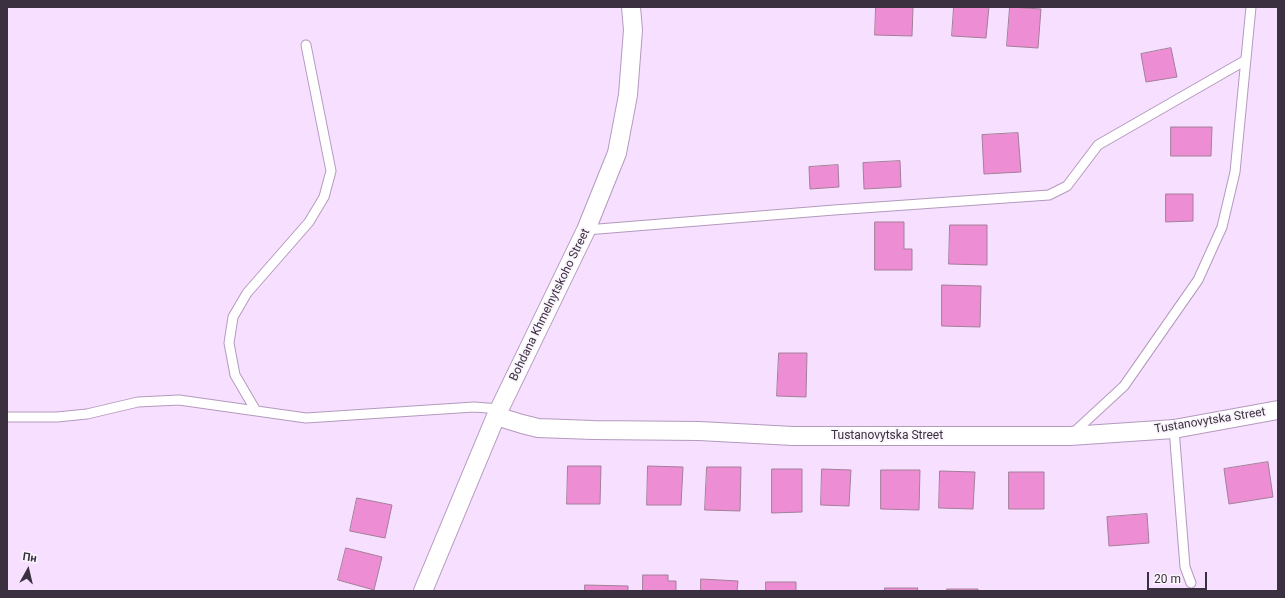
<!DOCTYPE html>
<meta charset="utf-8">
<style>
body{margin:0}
#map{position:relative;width:1285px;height:598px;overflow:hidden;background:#f7e0ff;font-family:Roboto,sans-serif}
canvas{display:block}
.frame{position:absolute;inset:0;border:8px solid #3b303f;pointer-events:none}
.north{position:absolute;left:8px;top:550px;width:40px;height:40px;-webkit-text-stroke:3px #faf4fc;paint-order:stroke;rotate:8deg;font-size:11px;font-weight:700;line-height:16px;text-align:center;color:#3b303f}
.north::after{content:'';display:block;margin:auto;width:14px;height:18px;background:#3b303f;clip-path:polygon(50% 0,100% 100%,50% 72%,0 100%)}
.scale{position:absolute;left:1147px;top:572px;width:60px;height:18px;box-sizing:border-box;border:2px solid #3b303f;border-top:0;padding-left:5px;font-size:12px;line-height:14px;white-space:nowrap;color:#3b303f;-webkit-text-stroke:3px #faf4fc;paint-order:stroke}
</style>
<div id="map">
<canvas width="1285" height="598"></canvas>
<div class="frame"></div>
<div class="north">Пн</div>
<div class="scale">20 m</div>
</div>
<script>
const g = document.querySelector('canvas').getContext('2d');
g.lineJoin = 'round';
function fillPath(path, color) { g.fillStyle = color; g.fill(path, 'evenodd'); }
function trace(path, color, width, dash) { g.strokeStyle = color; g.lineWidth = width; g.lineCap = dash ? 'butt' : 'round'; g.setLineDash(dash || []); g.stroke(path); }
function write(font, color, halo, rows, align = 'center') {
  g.font = font + ' Roboto,sans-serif'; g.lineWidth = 3.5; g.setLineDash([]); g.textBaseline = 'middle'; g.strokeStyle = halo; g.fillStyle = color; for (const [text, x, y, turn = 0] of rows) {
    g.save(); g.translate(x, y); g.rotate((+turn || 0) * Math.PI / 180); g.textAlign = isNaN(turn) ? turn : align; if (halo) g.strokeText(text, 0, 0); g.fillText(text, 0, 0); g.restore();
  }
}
const building = new Path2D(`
 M876 7H913L912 36 875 35Z
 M954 7H989L986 38 952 36Z
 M1010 7 1041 9 1038 48 1007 46Z
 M1171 48 1177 77 1146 82 1141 54Z
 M1171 127H1212L1211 156H1171Z
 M1018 133 1021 172 984 174 982 135Z
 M900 161 901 187 864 189 863 163Z
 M838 165 839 187 810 189 809 167Z
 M1166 194H1193V221L1166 222Z
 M875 222H904V249H912V270H875Z
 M950 225H987V265L949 264Z
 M942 285 981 286 980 327 942 326Z
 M779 353H807L806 397 777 396Z
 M1268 462 1273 497 1229 504 1224 469Z
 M568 466H601L600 504H567Z
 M648 466 683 467 681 505H647Z
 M707 467H741L740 511 705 510Z
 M772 469H802V512L772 513Z
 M822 469 851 470 849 506 821 505Z
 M881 470H920L919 510 881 509Z
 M940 471 975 472 973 509 939 508Z
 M1009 472H1044V509H1009Z
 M357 498 392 505 385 538 350 531Z
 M1147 514 1149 543 1109 546 1107 517Z
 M346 548 382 557 374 590 338 580Z
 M643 575H668V581H676V591H643Z
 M701 579 738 581 737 591H701Z
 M766 582H796V591H766Z
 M585 585 628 586V591H585Z
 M885 588H918L917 591H885Z
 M947 589H978V591H947Z`);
const lane = new Path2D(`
 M586 230 834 210 1049 195 1067 186 1098 145 1246 60
 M256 411 235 375 229 343 233 317 247 293 309 222 324 197 331 171 306 45
 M7 417H57L87 414 138 402 179 400 306 418 474 407 500 409
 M1174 429 1185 567 1191 583
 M1072 434 1124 386 1198 280 1222 227 1235 172 1251 7`);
const street = new Path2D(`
 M496 416 522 424 538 428 593 430 699 431 793 436H1070L1174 429 1278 410
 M423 591 496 416 586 230 617 153 628 95 633 30 631 7`);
const streetNames = [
 ["Bohdana Khmelnytskoho Street",550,305,-64],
 ["Tustanovytska Street",1210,421,-9],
 ["Tustanovytska Street",887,436]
];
fillPath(building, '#ed8dd4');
trace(building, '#a47e99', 1);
trace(lane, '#b499bd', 11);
trace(street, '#b499bd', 20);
trace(lane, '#fff', 9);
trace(street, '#fff', 18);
write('12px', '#3b303f', '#faf4fc', streetNames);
</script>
